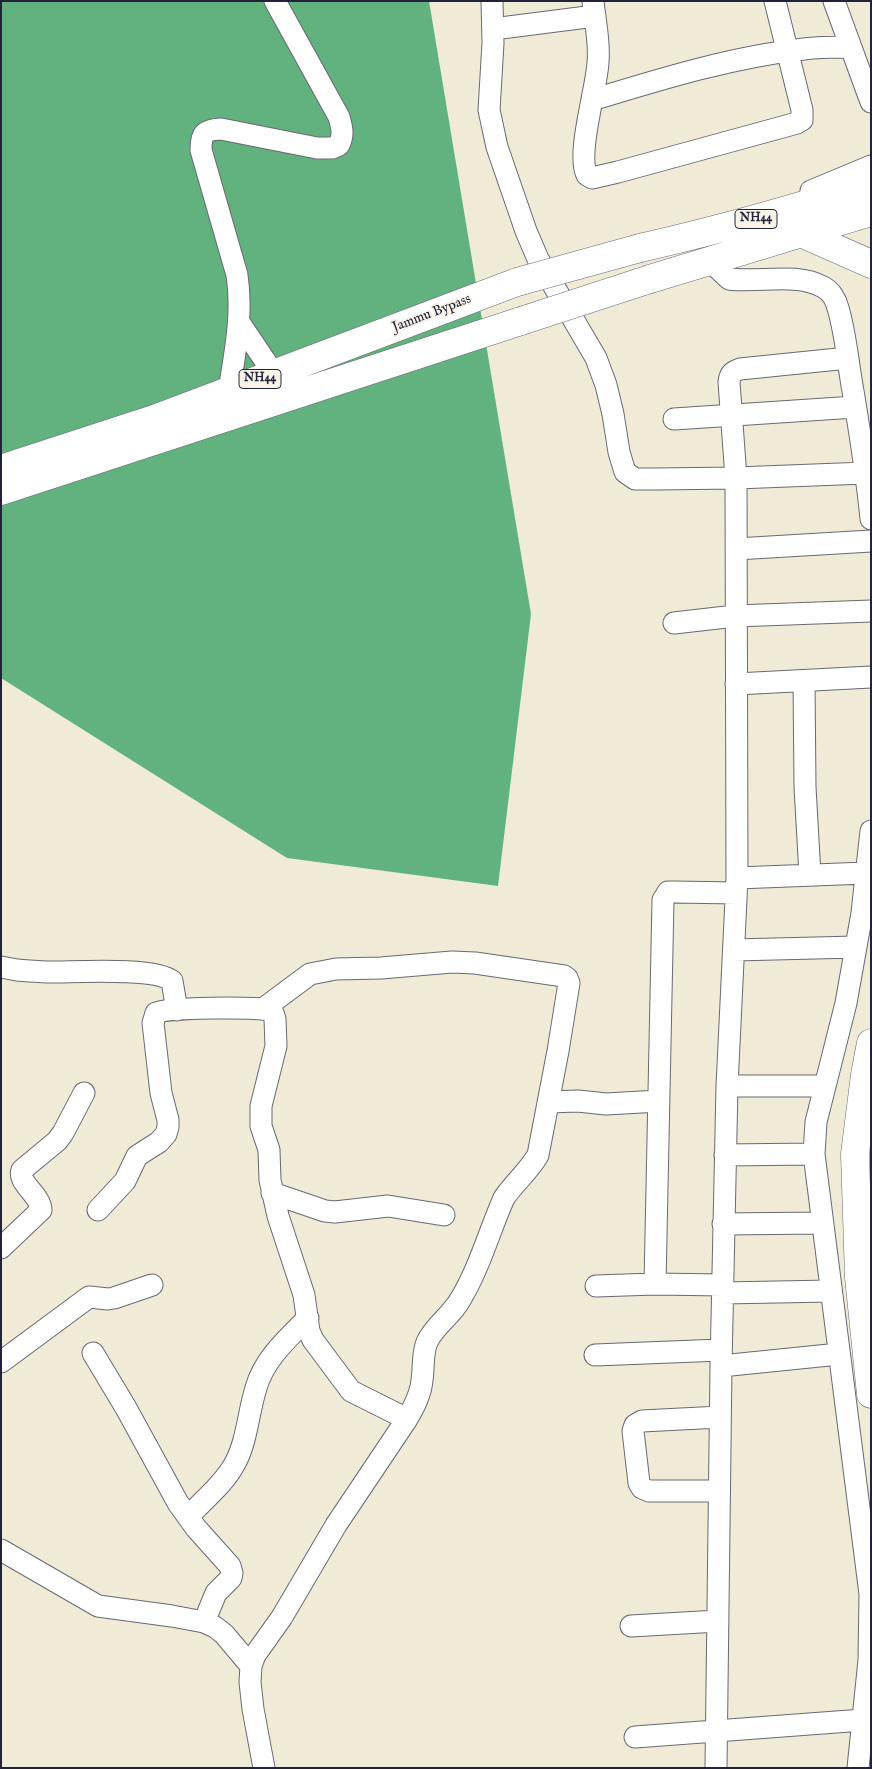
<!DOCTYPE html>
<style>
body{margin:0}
#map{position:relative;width:872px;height:1769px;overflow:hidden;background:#f0ebd6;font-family:"IM FELL English",serif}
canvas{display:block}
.frame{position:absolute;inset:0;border:2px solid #22223b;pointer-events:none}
</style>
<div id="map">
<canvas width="872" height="1769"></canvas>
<div class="frame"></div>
</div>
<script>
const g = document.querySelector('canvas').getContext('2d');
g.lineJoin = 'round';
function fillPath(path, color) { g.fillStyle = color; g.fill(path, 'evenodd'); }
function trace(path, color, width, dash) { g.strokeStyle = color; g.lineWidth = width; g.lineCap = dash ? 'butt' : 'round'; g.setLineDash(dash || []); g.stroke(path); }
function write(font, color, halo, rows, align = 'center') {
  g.font = font + ' "IM FELL English",serif'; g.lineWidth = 4; g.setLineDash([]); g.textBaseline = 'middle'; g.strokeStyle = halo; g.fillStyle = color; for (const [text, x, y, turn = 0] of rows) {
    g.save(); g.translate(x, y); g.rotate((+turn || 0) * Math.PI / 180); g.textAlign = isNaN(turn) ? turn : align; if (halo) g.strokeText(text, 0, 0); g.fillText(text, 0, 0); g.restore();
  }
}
const forest = new Path2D(`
 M1 1H429L531 614 498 886 287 858 1 678Z`);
const minor = new Path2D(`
 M492 1 493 43 489 110 497 147 526 231 538 259 596 358 606 385 613 414 619 452 625 472 635 479H656L736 478 866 473
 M593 1C595 22 600 42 598 62 597 88 576 154 587 175L592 178 618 172 797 123 802 120V110L775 1
 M834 1 871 102
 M493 29 595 16
 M592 100C661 79 732 57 804 49 819 47 834 47 850 47
 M811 191 871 166
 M710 261 729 279C759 283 796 272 823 287 831 291 836 300 838 308 846 335 848 364 853 391 860 433 867 476 871 519
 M239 322 274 374
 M229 391C235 352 243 314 237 275L201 150C201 133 204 130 221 129L317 148H332L339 145C344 134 342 128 339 117L275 1
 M674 419 855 407
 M736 549 871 541
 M674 623 735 616 871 611
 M804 681 805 787 810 875
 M736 684 871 677
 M737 878 736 478 729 382C730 374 732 372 740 369L848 358
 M734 950 856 947
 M1 967 17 970C29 971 40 972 52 972 76 972 156 967 172 981L177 1010
 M263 1009 310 974 336 969 381 968 452 962 475 963 564 976 567 978 569 983 558 1051 538 1155C529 1171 514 1183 504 1198 489 1232 479 1269 460 1300 451 1316 434 1326 427 1342 422 1354 424 1368 422 1380 421 1394 414 1407 407 1419L336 1525 282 1617 255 1655 251 1666 250 1682 253 1709 264 1768
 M727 1086H825
 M548 1102 578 1101 606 1104 659 1101
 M725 1155 814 1154
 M272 1193 325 1211 335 1212 388 1206 444 1215
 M98 1210 125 1181 137 1156 159 1142 166 1134 168 1127V1120L161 1093 153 1023 156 1013C167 1007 254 1007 269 1010L273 1013 275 1019 276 1046 261 1106V1126L269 1150 270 1180 278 1216 304 1295 309 1331 313 1340 351 1391 407 1419
 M723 1224 822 1223
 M1 1248 41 1210C41 1195 17 1183 22 1170L57 1141 63 1133 84 1093
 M655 1284 663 900 668 892H674L736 893
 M596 1286 655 1284 723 1285
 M723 1293 831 1291
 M93 1353 126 1408 178 1503 196 1528 230 1566 232 1573 231 1578 216 1593 204 1622
 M595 1355 721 1350
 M1 1362 89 1297 108 1299 114 1298 152 1285
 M721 1366 727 1086 737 878 866 873
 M719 1491H649L642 1488 639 1483 633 1431 635 1425 642 1421 720 1417
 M188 1517C203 1500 223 1485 234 1465 247 1443 248 1413 256 1388 264 1359 288 1338 308 1318
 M1 1550 98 1606 172 1616 204 1622 215 1627 224 1634 251 1666
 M631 1626 718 1621
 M635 1737 863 1720
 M716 1768 721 1366 839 1354
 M858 1768 869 1660 870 1594 814 1154 816 1122 846 1003 862 913 871 831`);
const major = new Path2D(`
 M871 1043 865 1075 855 1154 859 1277 871 1394`);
const highway = new Path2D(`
 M803 234 871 264
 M640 248C718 230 795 209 871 184
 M650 279 871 212
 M1 469 154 419 517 282
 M1 491 521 321`);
const highwayBridge = new Path2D(`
 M517 282 640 248
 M521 321 650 279`);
const shields = [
 [756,219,42],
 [260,379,42]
];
const shieldNames = [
 ["NH44",756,219],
 ["NH44",260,379]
];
const streetNames = [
 ["Jammu Bypass",432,314,-21]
];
fillPath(forest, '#61b27f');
trace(minor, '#6a6871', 23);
trace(major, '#6a6871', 29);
trace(highway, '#6a6871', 29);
trace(minor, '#fff', 21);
trace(major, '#fff', 28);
trace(highway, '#fff', 28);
trace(highwayBridge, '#6a6871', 29, []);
trace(highwayBridge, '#fff', 28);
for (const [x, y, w] of shields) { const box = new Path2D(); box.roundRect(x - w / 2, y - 9.5, w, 19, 4); g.fillStyle = '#f7f3e8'; g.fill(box); trace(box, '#22223b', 1); }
write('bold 12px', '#22223b', null, shieldNames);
write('14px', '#22223b', '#f7f3e8', streetNames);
</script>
